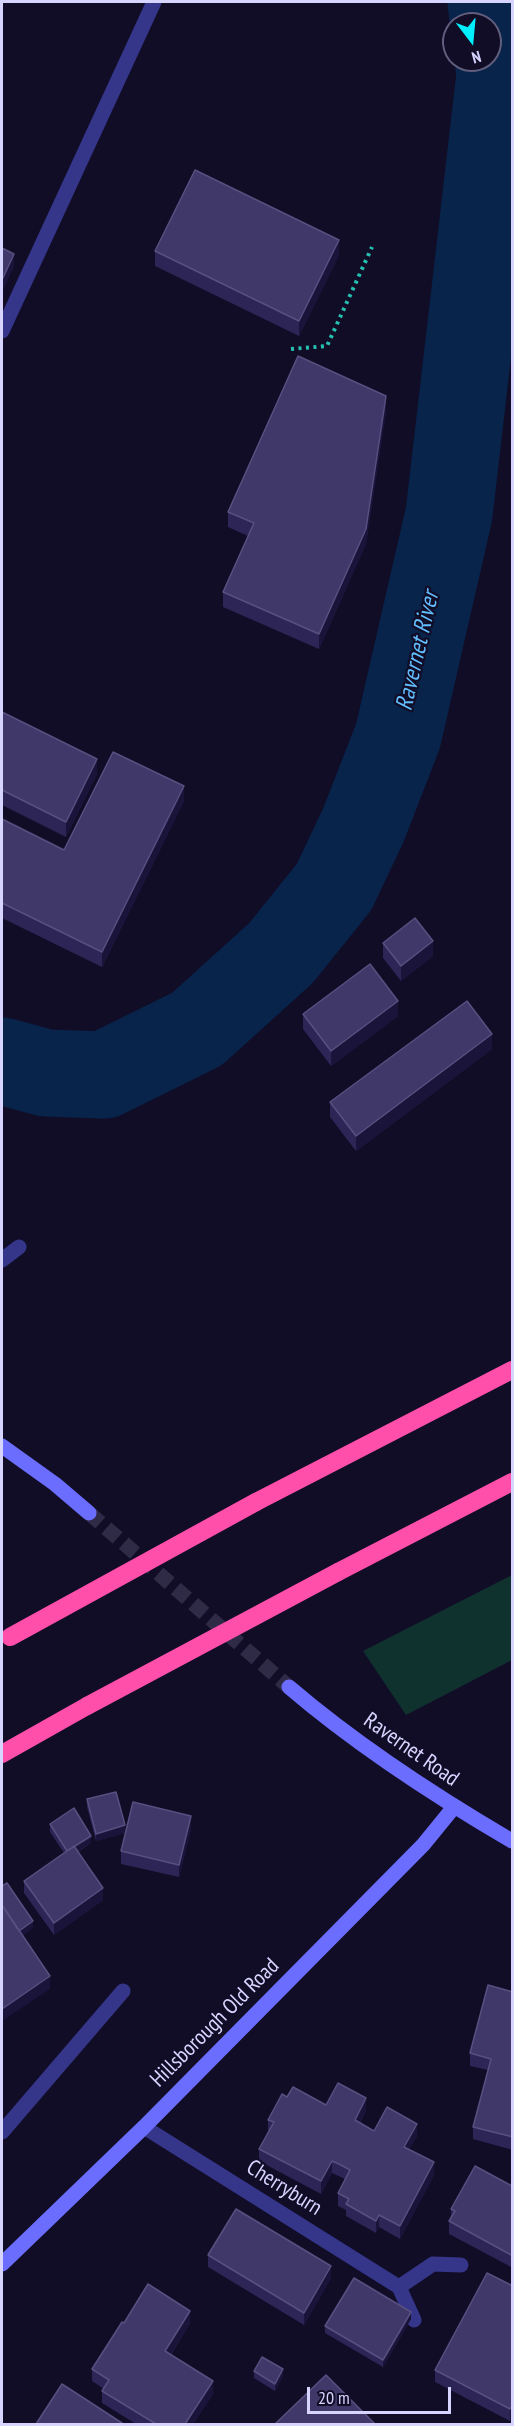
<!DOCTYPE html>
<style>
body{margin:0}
#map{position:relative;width:514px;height:2426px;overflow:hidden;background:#110d27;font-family:"PT Sans Narrow",sans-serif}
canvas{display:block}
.frame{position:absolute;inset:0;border:3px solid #d7d4ff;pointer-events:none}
.north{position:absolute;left:442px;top:12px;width:60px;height:60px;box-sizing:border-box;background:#110d27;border:2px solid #605d7d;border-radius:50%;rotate:164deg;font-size:16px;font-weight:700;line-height:24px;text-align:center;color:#d7d4ff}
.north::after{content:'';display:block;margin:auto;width:21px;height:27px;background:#00efff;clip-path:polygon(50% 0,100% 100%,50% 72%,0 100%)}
.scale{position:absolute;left:307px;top:2387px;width:144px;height:27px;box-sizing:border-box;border:3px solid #d7d4ff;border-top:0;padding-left:8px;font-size:18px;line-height:21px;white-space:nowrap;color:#d7d4ff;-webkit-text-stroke:4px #110d27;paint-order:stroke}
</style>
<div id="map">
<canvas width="514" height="2426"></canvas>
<div class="frame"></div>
<div class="north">N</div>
<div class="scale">20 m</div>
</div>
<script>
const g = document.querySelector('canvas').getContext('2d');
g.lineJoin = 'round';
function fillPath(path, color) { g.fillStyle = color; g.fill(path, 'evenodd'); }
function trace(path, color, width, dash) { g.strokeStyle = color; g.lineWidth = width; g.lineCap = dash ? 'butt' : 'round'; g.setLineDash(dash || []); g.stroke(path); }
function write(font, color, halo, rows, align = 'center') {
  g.font = font + ' "PT Sans Narrow",sans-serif'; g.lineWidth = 4.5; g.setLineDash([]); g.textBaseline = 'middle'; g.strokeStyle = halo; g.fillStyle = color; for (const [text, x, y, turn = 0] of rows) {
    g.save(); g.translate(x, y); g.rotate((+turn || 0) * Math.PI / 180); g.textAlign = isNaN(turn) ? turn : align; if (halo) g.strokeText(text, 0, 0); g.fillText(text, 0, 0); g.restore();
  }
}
const green = new Path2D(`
 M512 1575V1660L406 1715 363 1651Z`);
const river = new Path2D(`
 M2 1061 46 1073 104 1075 197 1029 281 953 334 887 363 826 398 736 449 514 500 75 491 2`);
const secondaryTunnel = new Path2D(`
 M89 1513 289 1687`);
const path = new Path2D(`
 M291 349 327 346 372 247`);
const lane = new Path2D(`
 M2 331 154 2
 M2 1260 19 1247`);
const street = new Path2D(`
 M144 2127 399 2287 433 2264 461 2265
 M2 2132 123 1991
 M399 2287 414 2320`);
const secondary = new Path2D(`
 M2 1446 55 1484 89 1513
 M289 1687C358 1746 435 1796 512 1841
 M2 2264 144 2127 423 1845 454 1807`);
const highway = new Path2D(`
 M256 1502 512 1370
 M338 1572 512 1482
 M2 1754 87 1706`);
const highwayBridge = new Path2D(`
 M10 1637 256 1502
 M87 1706 338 1572`);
const wall = new Path2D(`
 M155 251 339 255 299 336 155 266Z
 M386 411 366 544 319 649 223 607V592L248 536 228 527V512Z
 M2 712 97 774 66 837 2 805Z
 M184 801 102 967 2 918V819L64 850Z
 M383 943 433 956 401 981 383 958Z
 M303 1014 398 1016 331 1066 303 1029Z
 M492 1049 356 1151 330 1117V1102Z
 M87 1799 125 1833 96 1841 87 1807Z
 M50 1824 91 1843 78 1852 103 1900 54 1935 24 1893V1881L64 1853 50 1832Z
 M191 1829 179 1877 121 1864V1851Z
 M513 1992V2150L473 2139V2127L488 2070 470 2066V2053Z
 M287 2097 326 2105 366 2110 360 2123 374 2131 417 2136 409 2149 434 2175 400 2239 379 2227 376 2233 346 2216V2210L338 2206V2193L345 2179 332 2173 321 2194 259 2161V2149L268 2132V2120Z
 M513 2185V2268L449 2234V2221L451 2218V2209L512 2186Z
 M208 2255 331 2278 304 2325 208 2267Z
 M513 2286V2416L510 2421 435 2382V2370Z
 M411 2319 383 2367 325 2333V2326Z
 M124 2323H190L171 2355 213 2394 193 2424H136L102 2403V2391L104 2389 92 2381V2369Z
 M254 2371 283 2376 275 2391 254 2378Z`);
const shadedWall = new Path2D(`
 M339 240V255L299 336V321Z
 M14 254V267L2 292V280Z
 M386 396V411L366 544 319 649V634Z
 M97 759V774L66 837V822Z
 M184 786V801L102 967V952Z
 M433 941V956L401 981V966Z
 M398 1001V1016L331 1066V1051Z
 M492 1034V1049L356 1151V1136Z
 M191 1816V1829L179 1877V1865Z
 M125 1825V1833L96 1841V1834Z
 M91 1836V1843L67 1858V1851Z
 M103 1888V1900L54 1935V1923Z
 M33 1921V1928L17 1940V1932Z
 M50 1976V1989L2 2021V2009Z
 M366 2098V2110L355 2132V2120Z
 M417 2124V2136L404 2159V2147Z
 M332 2161V2173L321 2194V2181Z
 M434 2162V2175L400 2239V2226Z
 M379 2215V2227L376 2233V2221Z
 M331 2266V2278L304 2325V2313Z
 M190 2311V2323L165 2364V2351Z
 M411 2312V2319L383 2367V2360Z
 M283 2369V2376L275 2391V2384Z
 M213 2381V2394L193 2424H185Z
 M513 2403V2416L510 2421V2409Z`);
const building = new Path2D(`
 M195 170 339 240 299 321 155 251Z
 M2 248 14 254 2 280Z
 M298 356 386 396 366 529 319 634 223 592 254 523 228 512Z
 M2 712 97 759 66 822 2 790Z
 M113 752 184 786 102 952 2 903V819L64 850Z
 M415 918 433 941 401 966 383 943Z
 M370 964 398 1001 331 1051 303 1014Z
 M467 1001 492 1034 356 1136 330 1102Z
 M116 1792 125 1825 96 1834 87 1799Z
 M133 1802 191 1816 179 1865 121 1851Z
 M74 1808 91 1836 67 1851 50 1824Z
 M74 1846 103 1888 54 1923 24 1881Z
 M7 1883 33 1921 19 1931 2 1905V1886Z
 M2 1905 50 1976 2 2009Z
 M488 1985 513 1992V2137L473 2127 491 2059 470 2053Z
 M338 2083 366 2098 355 2120 374 2131 387 2107 417 2124 404 2147 434 2162 400 2226 379 2215 376 2221 346 2204 349 2199 338 2193 350 2170 341 2165 332 2161 321 2181 259 2149 274 2122 268 2120 282 2094 287 2097 293 2087 326 2105Z
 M475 2166 512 2186 513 2185V2256L449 2221 455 2211 451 2209Z
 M236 2209 331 2266 304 2313 208 2255Z
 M487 2273 513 2286V2403L510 2409 435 2370Z
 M354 2278 411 2312 383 2360 325 2326Z
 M148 2284 190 2311 165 2351 213 2381 185 2424H156L102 2391 109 2380 92 2369 122 2322 124 2323Z
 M262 2357 283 2369 275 2384 254 2371Z
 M326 2375 375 2424H275Z
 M62 2384 122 2423 121 2424H36Z`);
const streetNames = [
 ["Ravernet Road",411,1750,35],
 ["Hillsborough Old Road",215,2023,-45],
 ["Cherryburn",284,2188,32]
];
const waterNames = [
 ["Ravernet River",418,651,-77]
];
fillPath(green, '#10322f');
trace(river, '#08244b', 87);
trace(secondaryTunnel, '#2f2b47', 15, [15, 8]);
trace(path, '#26c0b1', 4, [3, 4.5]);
trace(lane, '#35358a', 15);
trace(street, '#35358a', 15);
trace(secondary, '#6b6dff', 15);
trace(highway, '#ff4faa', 18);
trace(highwayBridge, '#ff4faa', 18);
fillPath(wall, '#2d2556');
fillPath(shadedWall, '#1a143b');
fillPath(building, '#3f3868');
trace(building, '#575080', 1.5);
write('22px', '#d7d4ff', '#110d27', streetNames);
write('italic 24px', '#62bdff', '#110d27', waterNames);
</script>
